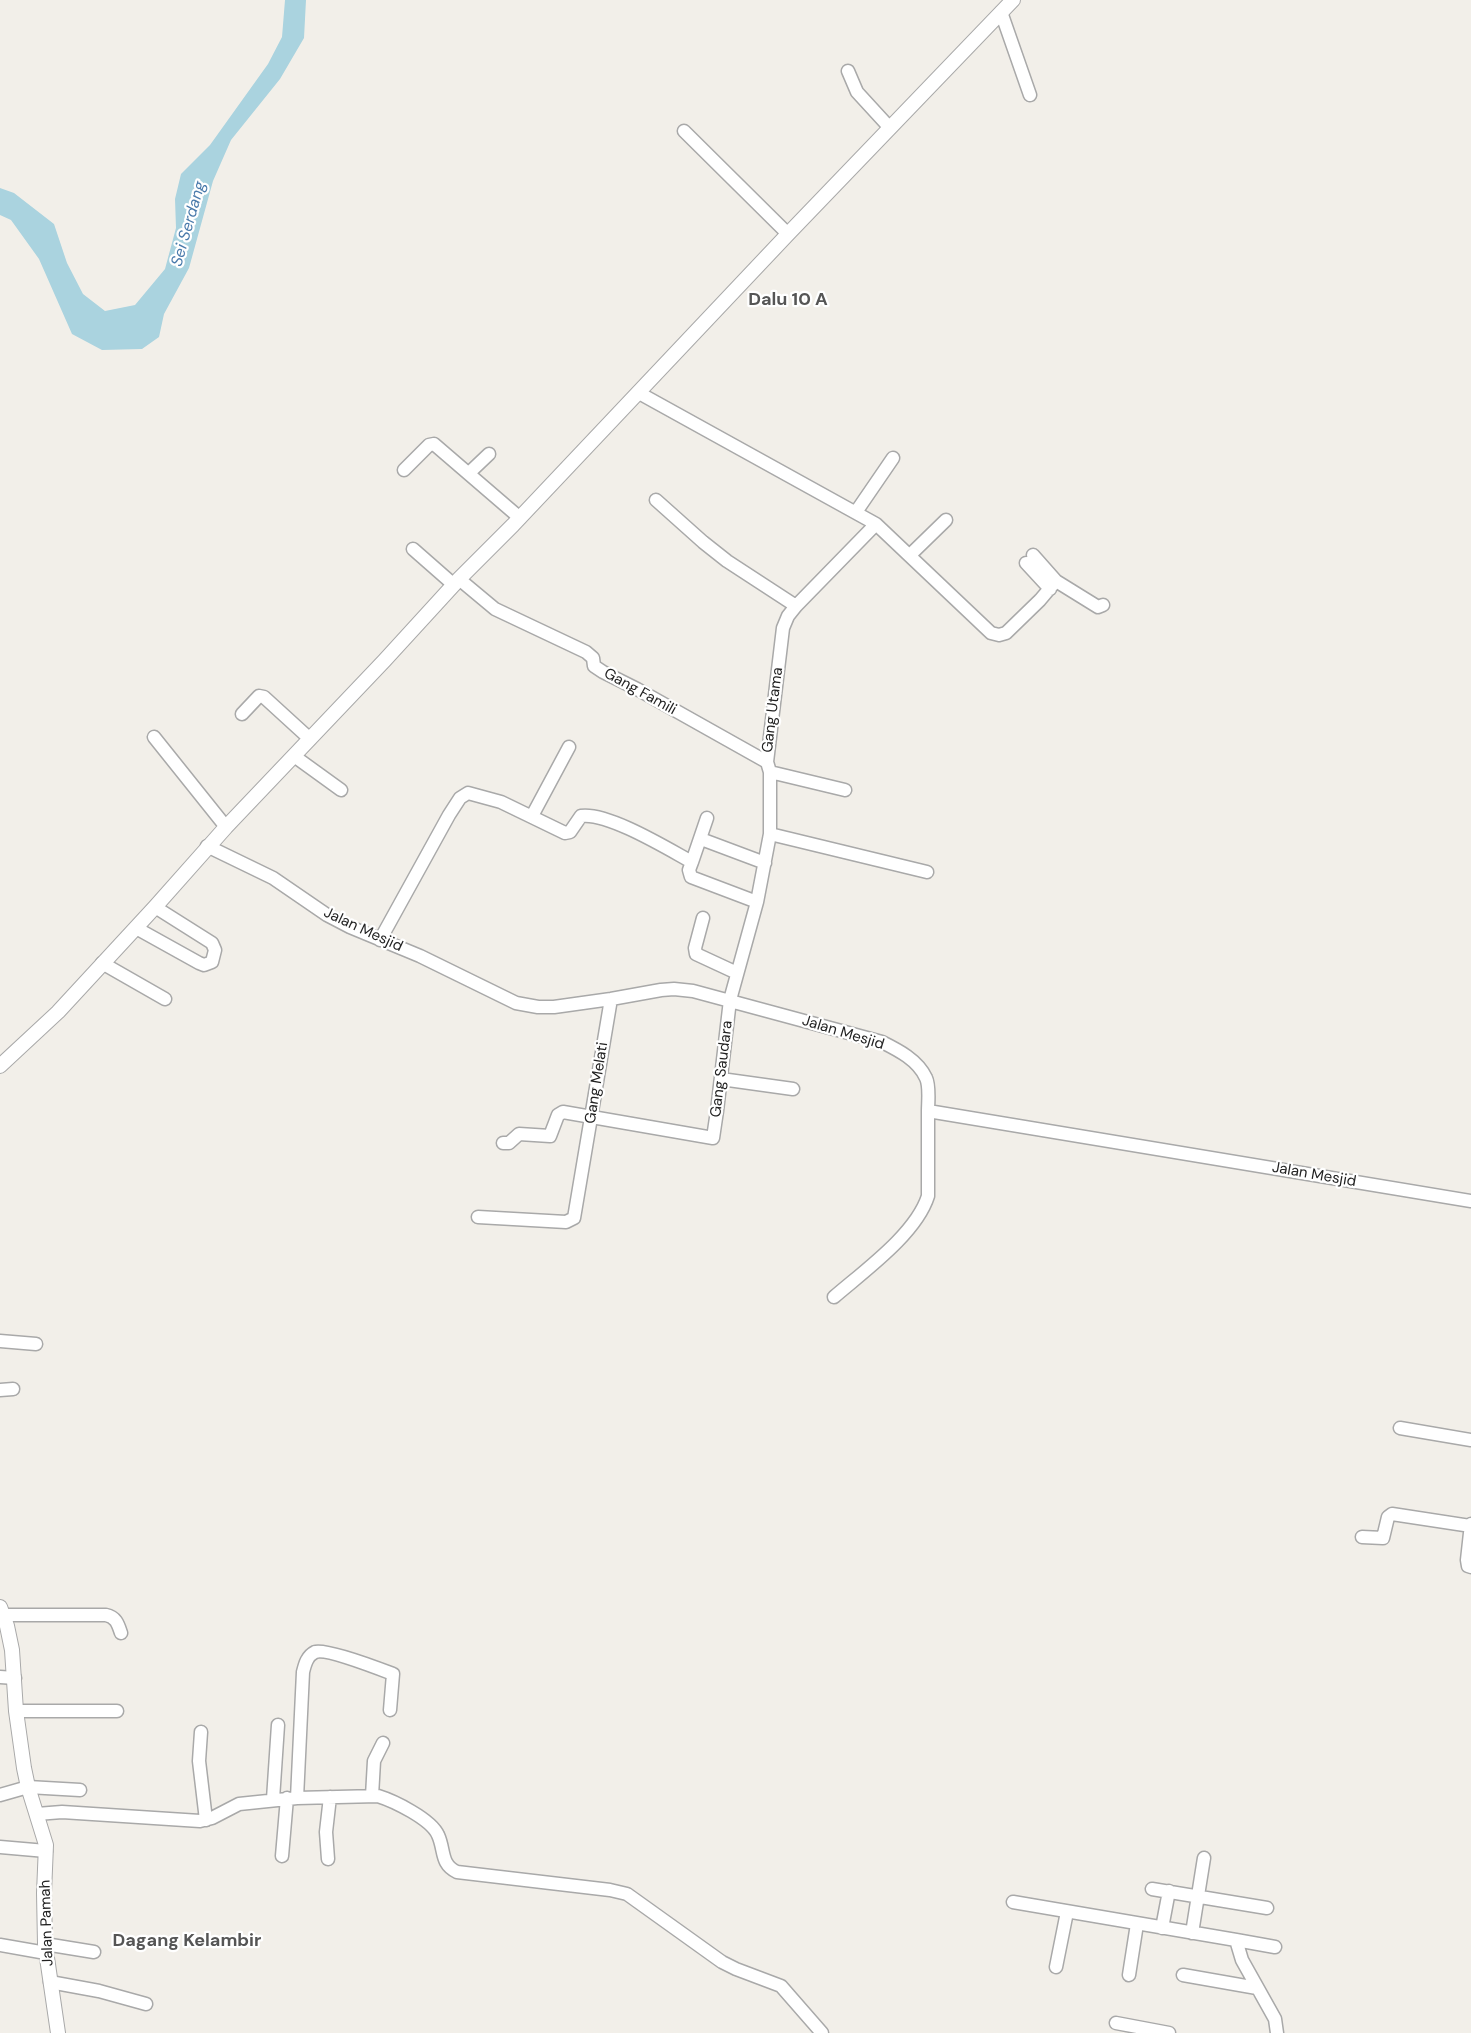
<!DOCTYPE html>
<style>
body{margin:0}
canvas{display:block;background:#f2efe9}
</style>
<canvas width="1471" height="2033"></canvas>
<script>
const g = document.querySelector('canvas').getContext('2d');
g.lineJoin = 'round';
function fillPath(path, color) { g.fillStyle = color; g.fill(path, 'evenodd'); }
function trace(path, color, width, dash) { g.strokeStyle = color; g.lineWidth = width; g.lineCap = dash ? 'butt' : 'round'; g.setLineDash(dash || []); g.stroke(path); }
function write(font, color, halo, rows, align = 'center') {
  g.font = font + ' "DM Sans",sans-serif'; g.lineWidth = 4.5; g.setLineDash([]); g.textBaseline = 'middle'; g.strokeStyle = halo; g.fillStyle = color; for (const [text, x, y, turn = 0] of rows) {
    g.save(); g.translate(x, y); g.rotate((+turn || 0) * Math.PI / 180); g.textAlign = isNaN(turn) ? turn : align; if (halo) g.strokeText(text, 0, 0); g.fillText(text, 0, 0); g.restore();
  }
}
const water = new Path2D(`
 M285 0H306L304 38 280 79 231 140 213 181 189 268 164 314 159 337 142 349 102 350 72 334 39 259 11 220 0 215V188L14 193 54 224 67 263 83 294 105 311 135 305 165 269 176 228 175 199 181 174 210 145 268 64 282 37Z`);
const minor = new Path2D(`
 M1001 12 1030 95
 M848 71 857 92 890 128
 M684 131 788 234
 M639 393 876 524 991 633 999 635 1006 633 1040 600 1056 581
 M404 470 429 445 434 444 520 518
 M469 473 489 454
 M656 500 703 542 727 561 796 606
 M856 512 893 458
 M413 549 454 585
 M910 555 946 520
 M1033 555 1056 581 1098 607 1103 605
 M1026 563 1050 589
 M459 579 495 609 586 652 593 658 594 666 603 672 637 689 767 762
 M242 714 259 696 264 697 310 739
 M154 737 226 827
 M294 756 341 790
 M770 772 845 790
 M532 816 569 747
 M770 834 927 872
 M701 839 765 863
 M207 846 273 878 327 915 350 927 420 956 516 1003 538 1007H554L611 999 661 990 674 989 693 991 882 1042C898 1050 918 1060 926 1078 930 1086 928 1102 928 1111L1471 1201
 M692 862 689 870 691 877 757 902
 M703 918 695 948 696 954 737 973
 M136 928 199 963 204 965 212 962 215 950 212 943 155 907
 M380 940 449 815 460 798 468 793 501 802 565 833 570 832 581 816C608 812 668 849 692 862L707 818
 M102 963 165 999
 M721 1079 793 1089
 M503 1143H509L519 1134 550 1136 558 1115 563 1112 713 1138 717 1111 730 1000 757 902 770 834V772L767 762 783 628 788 616 796 606 876 524
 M478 1217 566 1222 574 1218 611 999
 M834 1297C864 1271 916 1234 928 1196V1111
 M0 1341 36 1344
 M0 1390 13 1389
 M1400 1428 1471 1440
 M1471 1524 1467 1560 1468 1566 1471 1567
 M1362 1537 1383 1538 1388 1517 1392 1514 1471 1526
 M3 1615H106C116 1617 118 1624 121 1633
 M0 1677 15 1678
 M16 1711H117
 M201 1732 199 1761 206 1820
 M0 1795 28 1787 80 1790
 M372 1796 374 1761 383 1743
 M297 1798 303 1672C305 1664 307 1656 315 1652 326 1648 380 1669 393 1674L390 1710
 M273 1799 278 1725
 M37 1814 62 1812 200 1821 212 1818 239 1804 297 1798 378 1796C394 1801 431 1819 438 1835 445 1850 440 1864 457 1872L610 1890 627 1894 722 1962 736 1969 781 1986 822 2033
 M0 1847 46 1851
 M282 1856 287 1798
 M328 1859 326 1832 330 1797
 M1152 1889 1267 1908
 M1013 1902 1236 1940 1242 1960 1275 2019 1277 2033
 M1162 1928 1169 1891
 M1192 1933 1204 1858
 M1236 1940 1275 1947
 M45 1944 94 1952
 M0 1945 46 1953
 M1056 1967 1067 1912
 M1129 1975 1137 1924
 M1183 1975 1257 1988
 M50 1982 99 1991 146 2004
 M1116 2023 1169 2033`);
const tertiary = new Path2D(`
 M0 1066 58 1012 155 907 226 827 384 661 459 579 513 525 788 234 1013 0
 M0 1607 7 1626 12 1650 16 1711 24 1768 28 1787 46 1845 44 1893 45 1944 58 2033`);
const streetNames = [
 ["Gang Famili",640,692,29],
 ["Gang Utama",773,710,-83],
 ["Jalan Mesjid",363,930,25],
 ["Jalan Mesjid",843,1033,17],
 ["Gang Saudara",722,1069,-83],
 ["Gang Melati",597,1083,-81],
 ["Jalan Mesjid",1314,1175,10],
 ["Jalan Pamah",47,1923,-92]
];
const waterNames = [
 ["Sei Serdang",189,224,-74]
];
const quarterNames = [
 ["Dalu 10 A",788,300],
 ["Dagang Kelambir",187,1941]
];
fillPath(water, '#aad3df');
trace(minor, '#a9a9a9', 15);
trace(tertiary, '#a9a9a9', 16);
trace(minor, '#fff', 12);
trace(tertiary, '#fff', 14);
write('15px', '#222', '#fff', streetNames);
write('italic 16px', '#4a7aab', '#fff', waterNames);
write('bold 18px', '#555', '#fff', quarterNames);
</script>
